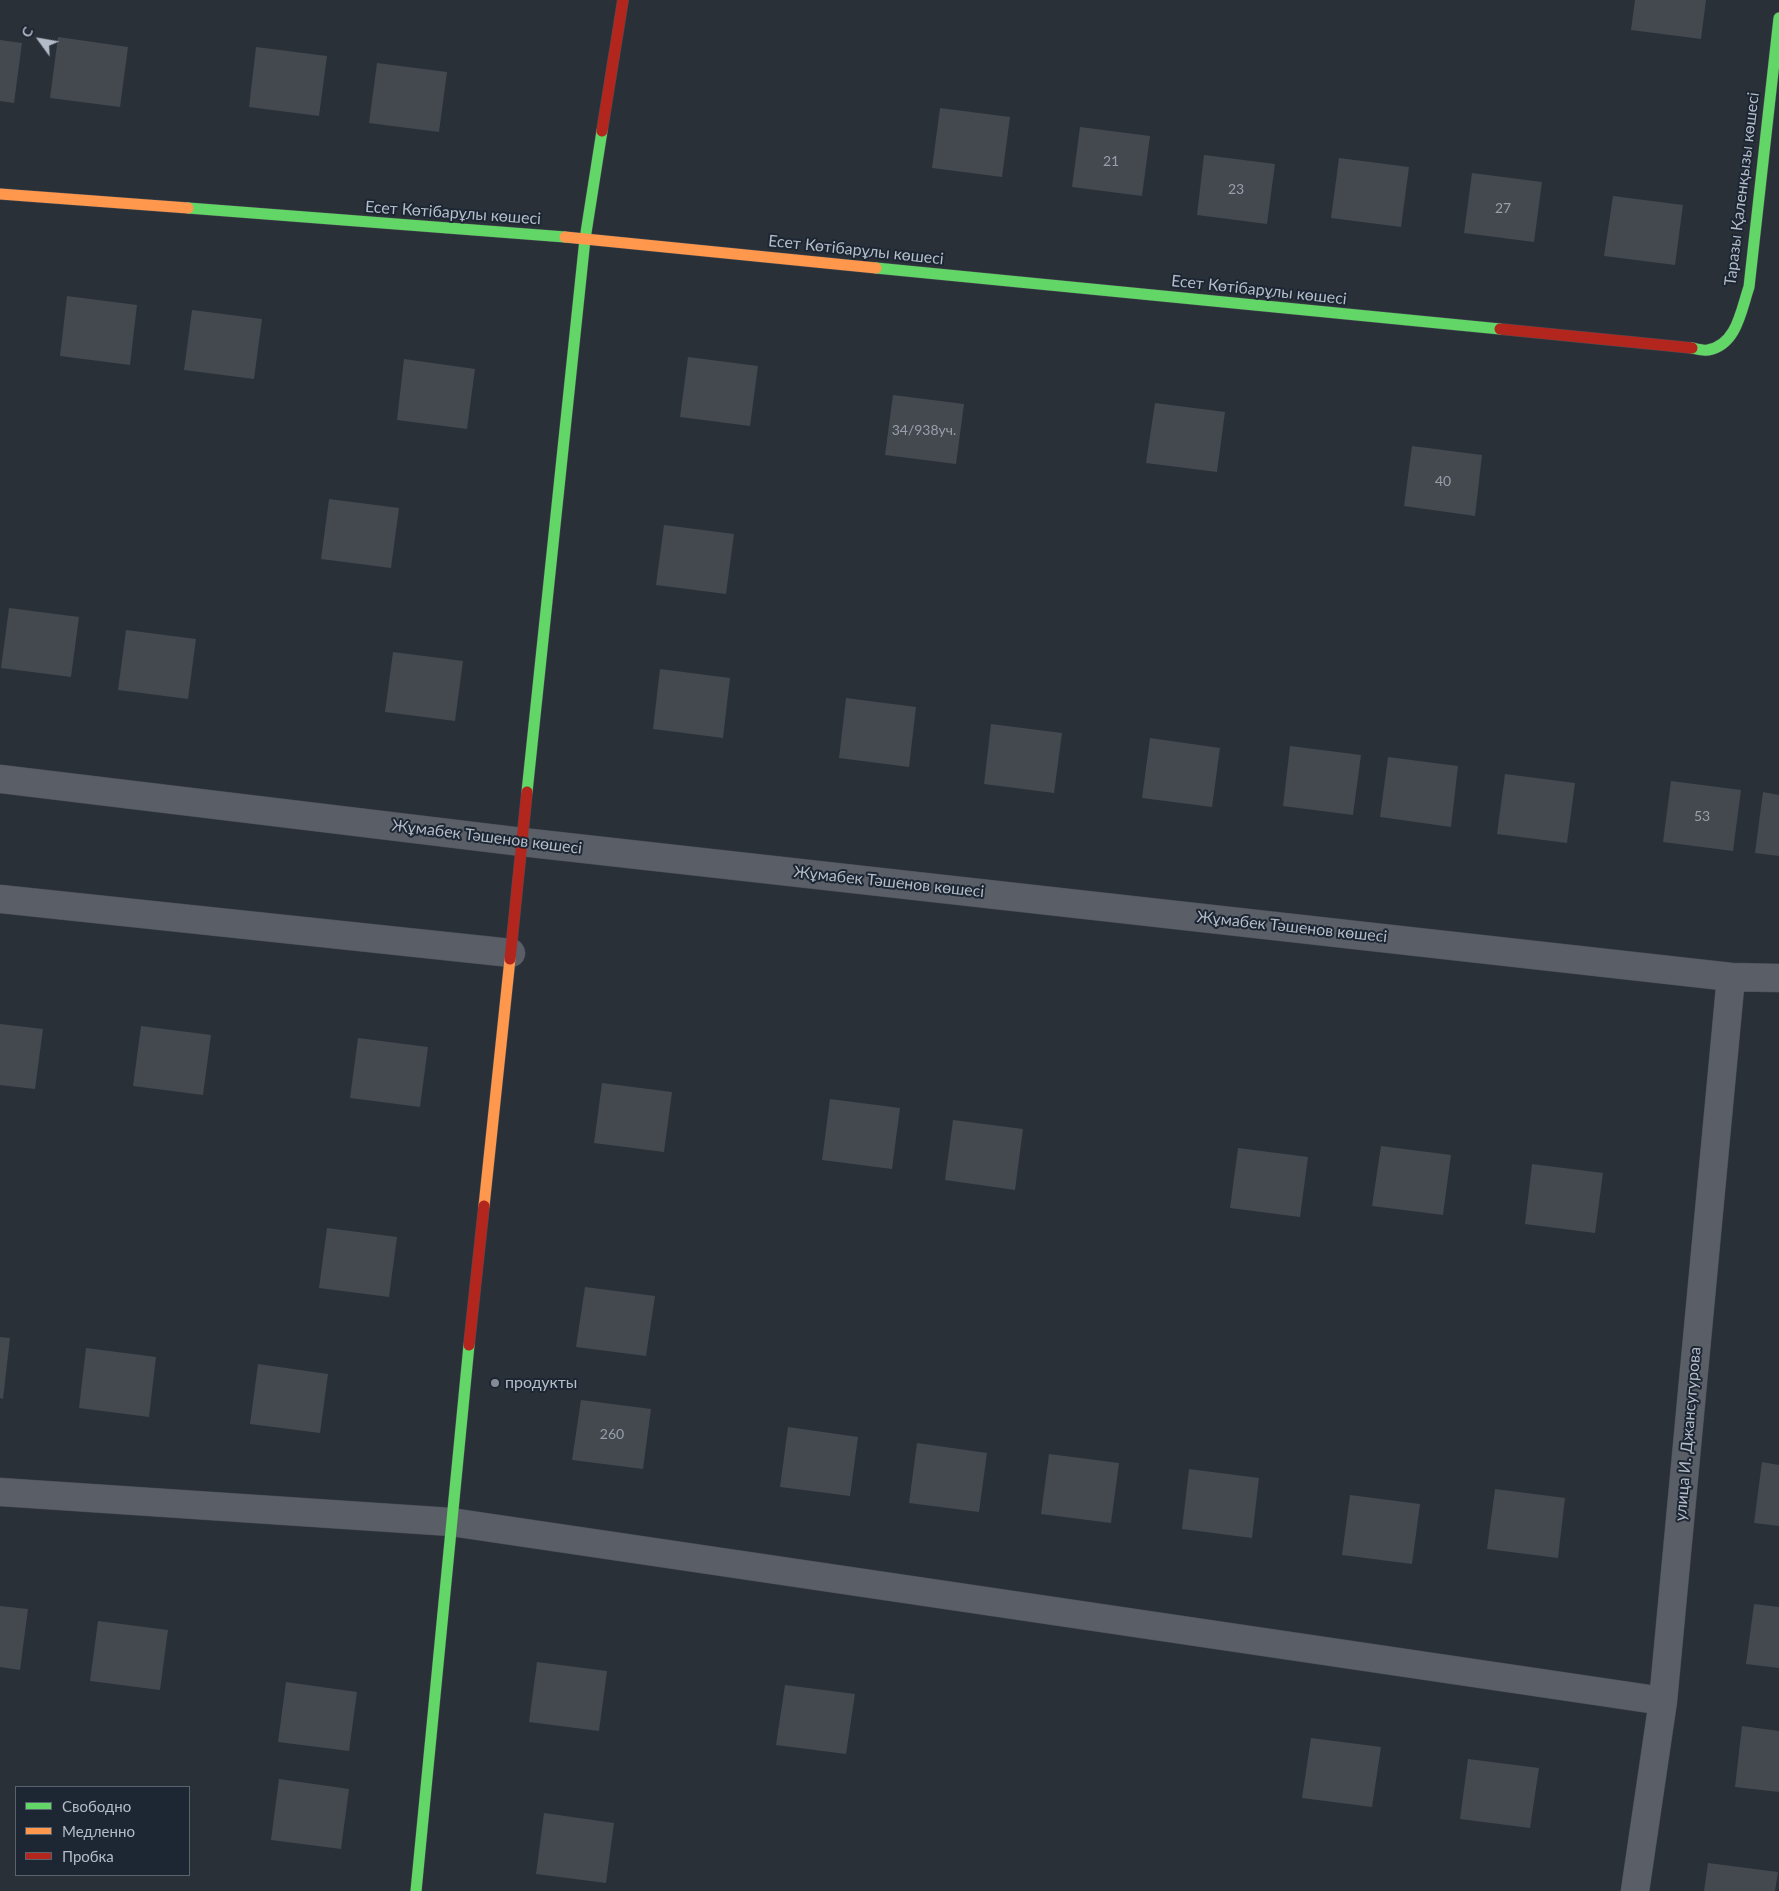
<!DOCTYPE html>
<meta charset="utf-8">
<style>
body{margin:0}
#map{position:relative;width:1779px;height:1891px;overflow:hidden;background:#2a3038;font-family:Lato,sans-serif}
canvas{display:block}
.legend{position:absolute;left:15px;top:1786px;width:175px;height:90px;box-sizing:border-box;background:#1d2633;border:1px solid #59626f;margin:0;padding:6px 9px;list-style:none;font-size:15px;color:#b4bcc9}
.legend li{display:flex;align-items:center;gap:10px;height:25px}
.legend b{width:25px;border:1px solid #59626f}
.north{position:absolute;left:15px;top:15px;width:50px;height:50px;-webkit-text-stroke:4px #1d2633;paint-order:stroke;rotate:302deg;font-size:14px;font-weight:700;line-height:20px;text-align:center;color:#b4bcc9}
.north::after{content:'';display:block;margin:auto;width:18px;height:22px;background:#b4bcc9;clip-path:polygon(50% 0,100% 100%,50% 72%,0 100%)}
</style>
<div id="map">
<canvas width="1779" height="1891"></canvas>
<ul class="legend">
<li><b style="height:6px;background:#63d668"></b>Свободно</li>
<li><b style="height:6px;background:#ff974d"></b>Медленно</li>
<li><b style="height:6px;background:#b3261e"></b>Пробка</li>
</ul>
<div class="north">С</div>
</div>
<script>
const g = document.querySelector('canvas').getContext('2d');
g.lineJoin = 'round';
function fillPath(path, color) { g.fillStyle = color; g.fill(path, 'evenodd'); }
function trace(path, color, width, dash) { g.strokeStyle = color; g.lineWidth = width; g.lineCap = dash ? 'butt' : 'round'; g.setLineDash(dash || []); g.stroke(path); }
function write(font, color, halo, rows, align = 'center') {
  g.font = font + ' Lato,sans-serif'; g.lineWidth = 4; g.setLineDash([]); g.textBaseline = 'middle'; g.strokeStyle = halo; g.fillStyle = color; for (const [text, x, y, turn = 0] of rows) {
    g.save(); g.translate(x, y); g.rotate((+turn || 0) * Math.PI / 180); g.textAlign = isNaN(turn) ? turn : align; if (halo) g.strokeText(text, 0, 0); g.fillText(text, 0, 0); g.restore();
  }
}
const building = new Path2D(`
 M1635 0H1706L1701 39 1631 30Z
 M58 37 128 47 120 107 50 98Z
 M0 40 22 43 14 103 0 101Z
 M256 47 327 56 319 116 249 107Z
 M377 63 447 72 439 132 369 123Z
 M940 108 1010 117 1002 177 932 168Z
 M1080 127 1150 136 1142 196 1072 187Z
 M1204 155 1275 164 1267 224 1197 215Z
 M1339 158 1409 167 1401 227 1331 218Z
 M1472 173 1542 182 1534 242 1464 233Z
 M1613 196 1683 205 1675 265 1604 256Z
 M67 296 137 305 130 365 60 356Z
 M192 310 262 319 254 379 184 370Z
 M688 357 758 366 750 426 680 417Z
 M404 359 475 369 467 429 397 420Z
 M893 395 964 404 956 464 885 455Z
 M1155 403 1225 412 1217 472 1146 463Z
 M1412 446 1482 455 1475 516 1404 506Z
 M329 499 399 508 391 568 321 559Z
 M664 525 734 534 726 594 656 585Z
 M9 608 79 617 71 677 1 668Z
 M126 630 196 639 188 699 118 690Z
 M393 652 463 661 455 721 385 712Z
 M660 669 730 678 723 738 653 729Z
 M846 698 916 707 909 767 839 758Z
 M991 724 1062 733 1054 793 984 784Z
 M1150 738 1220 748 1212 807 1142 798Z
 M1290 746 1361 755 1353 815 1283 806Z
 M1388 757 1458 766 1451 827 1380 817Z
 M1505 774 1575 783 1567 843 1497 834Z
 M1671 781 1741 790 1733 851 1663 842Z
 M1763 792 1779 795V856L1755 853Z
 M0 1024 43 1029 35 1089 0 1085Z
 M141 1026 211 1035 203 1095 133 1086Z
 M358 1038 428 1047 420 1107 350 1098Z
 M602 1083 672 1092 664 1152 594 1143Z
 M830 1099 900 1108 892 1169 822 1160Z
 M953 1120 1023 1129 1015 1190 945 1180Z
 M1381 1146 1451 1155 1443 1215 1372 1206Z
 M1238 1148 1308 1157 1300 1217 1230 1208Z
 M1532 1164 1603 1173 1595 1233 1525 1224Z
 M327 1228 397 1237 389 1297 319 1288Z
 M585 1287 655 1296 646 1356 576 1347Z
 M0 1337 10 1338 3 1399 0 1398Z
 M86 1348 156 1357 149 1417 79 1408Z
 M258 1364 328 1374 320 1433 250 1424Z
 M581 1400 651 1409 643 1469 572 1460Z
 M788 1427 858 1437 850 1496 780 1487Z
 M917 1443 987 1453 979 1512 909 1503Z
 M1049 1454 1119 1463 1111 1523 1041 1514Z
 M1762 1462 1779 1465V1526L1754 1523Z
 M1189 1469 1259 1478 1252 1538 1182 1529Z
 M1495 1489 1565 1498 1558 1558 1487 1549Z
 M1350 1495 1420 1504 1412 1564 1342 1555Z
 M1754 1604 1779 1607V1668L1746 1664Z
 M0 1606 28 1609 20 1670 0 1667Z
 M98 1621 168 1630 160 1690 90 1681Z
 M537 1662 607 1671 599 1731 529 1722Z
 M286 1682 357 1692 349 1751 278 1742Z
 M785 1685 855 1694 846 1754 776 1745Z
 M1742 1726 1779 1731V1792L1735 1787Z
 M1311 1738 1381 1747 1372 1807 1302 1798Z
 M1468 1759 1539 1768 1530 1828 1460 1819Z
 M279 1779 349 1789 341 1849 271 1840Z
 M544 1813 614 1823 606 1883 536 1874Z
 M1708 1863 1778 1872 1775 1891H1704Z`);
const street = new Path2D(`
 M0 779 522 842 1731 977 1779 978
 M0 899 511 953
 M0 1492 451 1522 1663 1701
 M1635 1891 1663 1701 1731 977`);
const fast = new Path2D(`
 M188 208 565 237
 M876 268 1500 329
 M1692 348C1697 349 1704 351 1708 350 1737 345 1741 310 1749 287L1779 18
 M527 792 585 239 602 131
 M416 1891 469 1345`);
const slow = new Path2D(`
 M0 194 188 208
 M565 237 876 268
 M484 1206 510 959`);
const jam = new Path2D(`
 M602 131 623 0
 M1500 329 1692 348
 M510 959 527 792
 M469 1345 484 1206`);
const markers = [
 [495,1383,5,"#848b96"]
];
const numberNames = [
 ["21",1111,161],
 ["23",1236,189],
 ["27",1503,208],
 ["34/938уч.",924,430],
 ["40",1443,481],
 ["53",1702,816],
 ["260",612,1434]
];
const streetNames = [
 ["Таразы Қаленқызы көшесі",1742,189,-83],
 ["Есет Көтібарұлы көшесі",453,213,4],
 ["Есет Көтібарұлы көшесі",856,250,6],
 ["Есет Көтібарұлы көшесі",1259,290,6],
 ["Жұмабек Тәшенов көшесі",487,837,7],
 ["Жұмабек Тәшенов көшесі",889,882,6],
 ["Жұмабек Тәшенов көшесі",1292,927,6],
 ["улица И. Джансугурова",1688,1434,-85]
];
const poiNames = [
 ["продукты",505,1383]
];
fillPath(building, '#444950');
trace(street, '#484c53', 29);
trace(fast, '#484c53', 12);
trace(slow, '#484c53', 12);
trace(jam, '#484c53', 12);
trace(street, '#5a5e66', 28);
trace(fast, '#63d668', 11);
trace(slow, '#ff974d', 11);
trace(jam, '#b3261e', 11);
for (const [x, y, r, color] of markers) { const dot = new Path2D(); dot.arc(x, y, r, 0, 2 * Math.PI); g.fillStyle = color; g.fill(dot); trace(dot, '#1d2633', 2); }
write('14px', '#989fab', null, numberNames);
write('16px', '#b4bcc9', '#1d2633', streetNames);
write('16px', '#b4bcc9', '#1d2633', poiNames, 'left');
</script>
